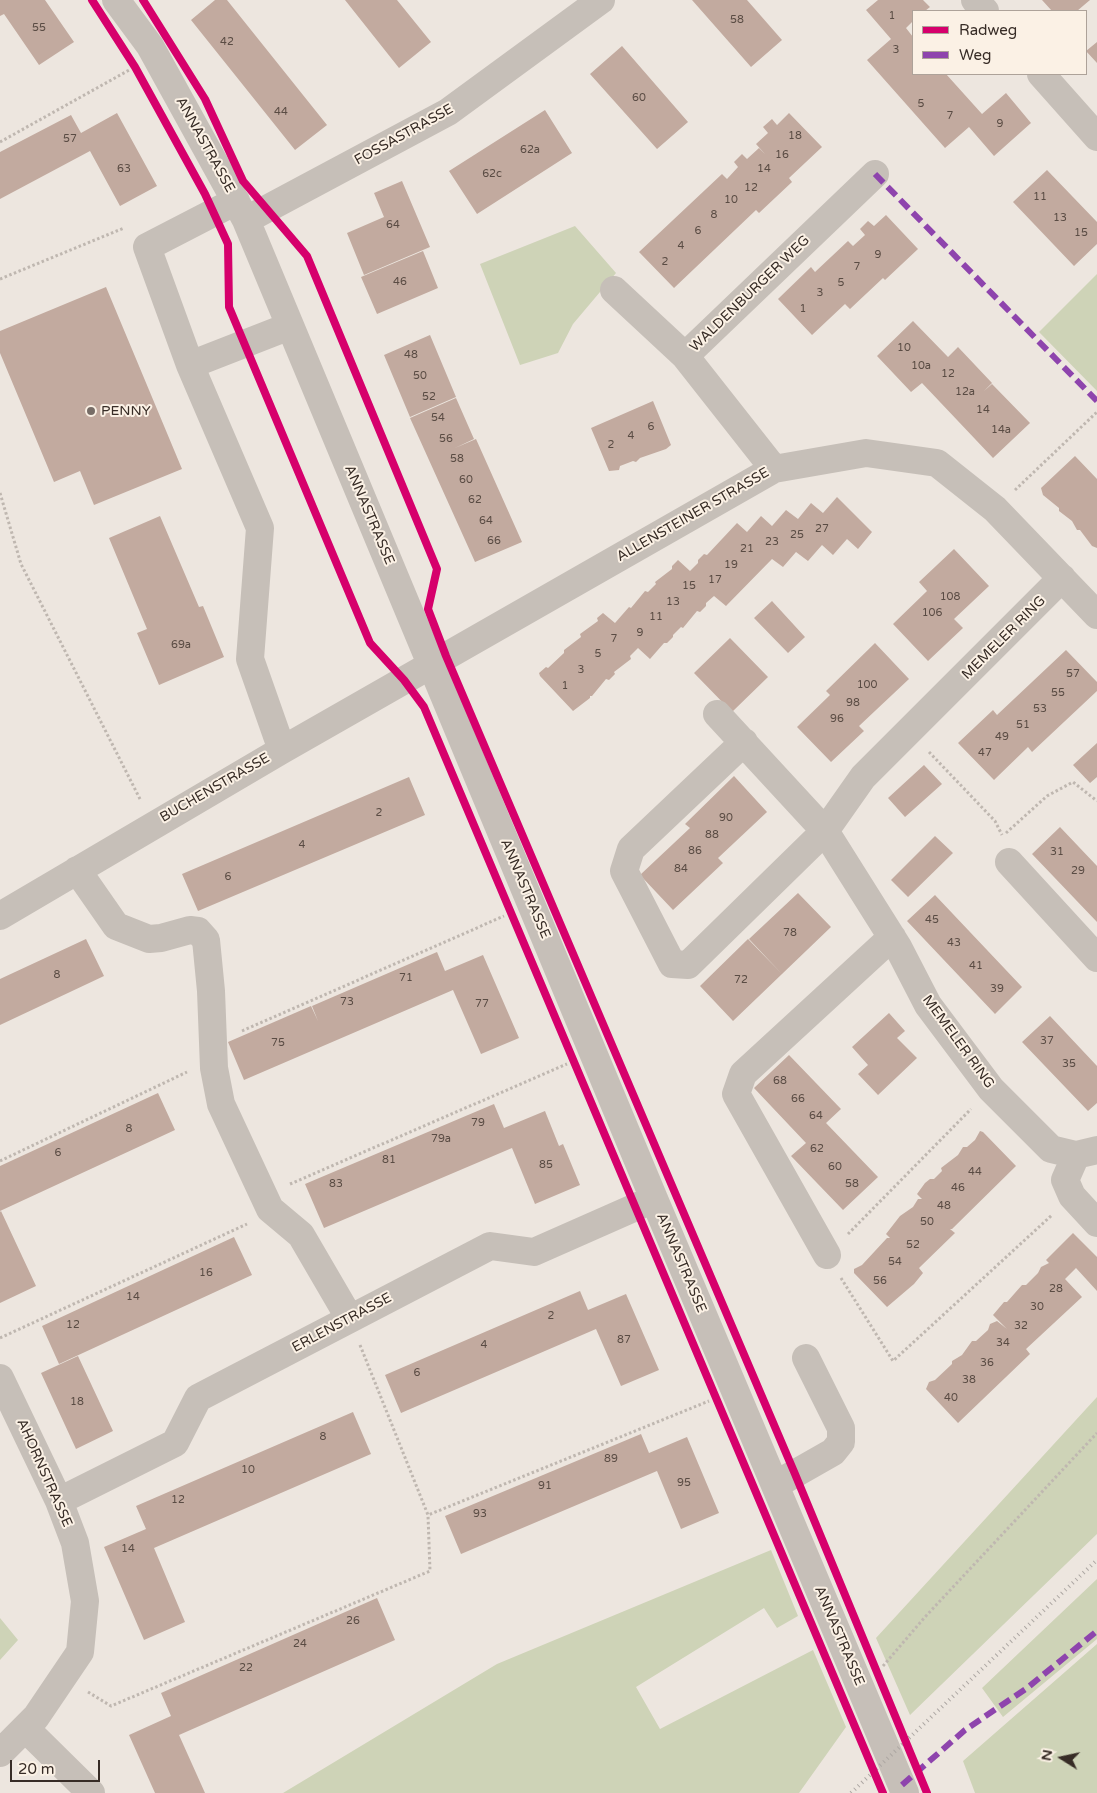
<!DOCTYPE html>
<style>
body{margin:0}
#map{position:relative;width:1097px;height:1793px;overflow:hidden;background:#ede6df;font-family:"Varela Round",sans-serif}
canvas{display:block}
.legend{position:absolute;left:912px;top:10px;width:175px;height:65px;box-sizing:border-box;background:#fbf1e5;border:1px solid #ada299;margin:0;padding:6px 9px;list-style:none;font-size:15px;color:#372c26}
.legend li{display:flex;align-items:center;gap:10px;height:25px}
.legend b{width:25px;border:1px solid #ada299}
.north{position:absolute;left:1037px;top:1733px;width:50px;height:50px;-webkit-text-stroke:4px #fbf1e5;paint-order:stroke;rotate:280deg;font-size:14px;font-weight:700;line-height:20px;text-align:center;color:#372c26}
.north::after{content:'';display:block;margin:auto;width:18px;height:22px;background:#372c26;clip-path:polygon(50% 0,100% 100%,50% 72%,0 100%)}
.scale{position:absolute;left:10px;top:1760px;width:90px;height:22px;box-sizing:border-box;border:2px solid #372c26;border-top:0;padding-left:6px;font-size:15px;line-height:18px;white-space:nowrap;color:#372c26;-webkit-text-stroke:4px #fbf1e5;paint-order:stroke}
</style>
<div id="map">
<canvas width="1097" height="1793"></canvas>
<ul class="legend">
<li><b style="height:6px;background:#d6006c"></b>Radweg</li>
<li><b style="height:6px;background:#8e44ad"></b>Weg</li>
</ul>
<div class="north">N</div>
<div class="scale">20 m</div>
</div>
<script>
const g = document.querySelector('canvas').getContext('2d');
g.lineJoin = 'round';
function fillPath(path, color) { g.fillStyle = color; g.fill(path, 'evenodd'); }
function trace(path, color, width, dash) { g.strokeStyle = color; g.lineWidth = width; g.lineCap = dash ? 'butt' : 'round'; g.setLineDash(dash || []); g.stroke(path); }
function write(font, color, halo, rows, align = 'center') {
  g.font = font + ' "Varela Round",sans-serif'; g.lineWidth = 4; g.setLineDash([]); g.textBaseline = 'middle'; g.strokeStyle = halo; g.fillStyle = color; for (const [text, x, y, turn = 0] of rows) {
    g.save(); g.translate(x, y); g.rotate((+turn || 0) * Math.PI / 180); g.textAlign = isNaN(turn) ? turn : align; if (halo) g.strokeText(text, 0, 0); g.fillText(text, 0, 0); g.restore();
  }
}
const green = new Path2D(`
 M575 226 616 273 573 324 558 353 520 365 480 264Z
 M1097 274V391L1039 332Z
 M1097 1397V1534L910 1715 876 1638Z
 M771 1550 798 1616 777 1628 764 1608 636 1687 660 1729 813 1650 846 1727 799 1793H283L497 1664Z
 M1097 1579V1639L1003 1717 982 1688Z
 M0 1618 18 1640 0 1660Z
 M1097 1644V1793H975L963 1761Z`);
const building = new Path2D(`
 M0 0H45L74 42 39 65 4 14 0 16Z
 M215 0H227L327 125 295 150 191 20Z
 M345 0H397L431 42 399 68Z
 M692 0H747L782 40 751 67Z
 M878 0H923L930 7 925 11H913V21L906 28 913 37V74H946L982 114 1006 93 1031 123 994 156 969 127 945 148 867 60 891 39 866 10Z
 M1042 0H1090L1077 11H1052Z
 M1097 42V63L1086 51Z
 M622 46 688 122 657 149 590 74Z
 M545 110 572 153 477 214 449 171Z
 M117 113 157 186 120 206 90 151 0 199V152L71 115 81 133Z
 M789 113 822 147 789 178 792 182 759 213 756 210 674 288 639 252 722 174 727 179 738 167 734 162 742 154 747 159 759 148 765 154 756 144 768 133 763 127 772 119 777 125Z
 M1047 170 1097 222V244L1074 266 1013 202Z
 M402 181 430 247 364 275 347 233 384 217 374 193Z
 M886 215 918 249 885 280 883 278 850 309 845 304 812 335 778 299 811 267 815 272 848 241 853 246 865 235 860 229 868 221 874 226Z
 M423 251 438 288 377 314 361 277Z
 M106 287 182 469 94 505 80 471 54 482 0 353V331Z
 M913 321 948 357 958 347 992 383 984 391 992 384 1030 423 993 458 922 383 911 392 877 356Z
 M430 335 456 397 410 417 384 355Z
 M456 398 474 439 455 448 476 439 522 542 475 562 410 418Z
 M653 401 671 445 666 449 640 458 636 462 633 461 620 466 619 470 609 471 591 428Z
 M1075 456 1097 479V548L1092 546 1080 530H1077L1072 521 1059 511V508L1043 495 1041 488Z
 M837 497 872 532 858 549 847 539 833 555 822 545 808 561 796 552 783 567 772 559 726 606 714 596 706 603V606L700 612 697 611 683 628 681 627 673 635V637L667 643H664L650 659 638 648 630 656 631 659 614 672 615 674 609 680 606 679 592 696H590V698L573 711 540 676 539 673 546 667 548 668 564 653V650L581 637 580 634 598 621 597 618 603 613 615 623 629 607 631 608 645 591 648 592 656 584 655 582 672 569V566L678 560 690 571 698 563V560L704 554 707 555 737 523 747 532 761 516 772 526 786 510 798 519 811 503 823 513Z
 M160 516 199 607 203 606 224 657 159 685 137 633 147 629 109 538Z
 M954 549 989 586 954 619 946 611 963 628 928 661 893 624 927 591 919 582Z
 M772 601 805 637 788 653 754 618Z
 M730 638 768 677 732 712 694 673Z
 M875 643 909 679 859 726 864 731 831 762 797 727 830 695 826 691Z
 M1066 650 1097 682V691L1032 752 1028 747 994 780 958 743 993 710 997 715Z
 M1097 743V777L1090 783 1073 765Z
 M924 765 942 784 905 817 888 798Z
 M734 776 767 812 718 858 723 863 673 910 640 875 690 828 685 824Z
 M409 777 425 815 198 911 182 874Z
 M1060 827 1097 866V922L1032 854Z
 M935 836 953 853 908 897 891 880Z
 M798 893 831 927 782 974 749 939Z
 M935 895 1022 987 995 1014 907 921Z
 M86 939 104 976 0 1025V979Z
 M748 939 782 974 733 1021 700 986Z
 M437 952 445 971 483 955 519 1038 481 1054 453 990 244 1080 228 1042 311 1006 318 1021 312 1006Z
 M889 1013 905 1031 897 1038 917 1058 878 1095 858 1074 868 1065 852 1047Z
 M1050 1016 1097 1066V1103L1088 1111 1022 1042Z
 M789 1055 841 1109 826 1123 878 1177 843 1210 791 1156 806 1143 754 1088Z
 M158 1093 175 1130 0 1211V1166Z
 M494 1104 504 1128 545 1111 559 1146 563 1144 580 1185 535 1204 512 1148 324 1228 305 1184Z
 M980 1131 983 1132 1016 1166 952 1229H950L955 1233 919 1268 923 1273 914 1284 887 1307 854 1273V1269L862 1265 887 1238H890L886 1234 900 1216 913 1207 918 1199H922L917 1194 925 1183 930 1179H934L942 1171 941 1168 958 1155 963 1147H967L975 1140Z
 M1 1211 36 1286 0 1303V1212Z
 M1073 1233 1097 1257V1291L1076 1268 1065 1279 1082 1297 1026 1349 1030 1354 958 1423 926 1389 929 1382 935 1380 952 1364V1361L962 1355 972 1341H976L988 1330 990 1324 997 1321 1007 1329 993 1315 1004 1302H1007L1022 1285H1026L1038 1273 1041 1267 1049 1263 1046 1260Z
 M234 1237 252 1275 59 1364 42 1326Z
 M580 1291 588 1310 626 1294 659 1370 621 1386 596 1329 401 1413 385 1375Z
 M78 1356 113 1431 76 1449 41 1373Z
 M353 1412 371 1454 154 1548 185 1622 144 1640 104 1547 146 1529 136 1506Z
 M641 1434 649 1453 687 1437 719 1513 681 1529 657 1471 461 1554 445 1516Z
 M377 1598 395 1640 179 1735 205 1793H155L129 1735 171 1716 161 1693Z`);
const path = new Path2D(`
 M0 142 131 69
 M0 279 124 228
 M1015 490 1097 412
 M0 493 21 564 141 801
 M929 752 995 821 1002 835
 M1006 833 1047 796 1073 782 1097 801
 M242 1031 504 916
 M0 1161 187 1072
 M290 1184 567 1064
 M848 1234 971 1109
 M841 1278 893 1361 1052 1215
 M0 1338 247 1224
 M360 1345 428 1515 709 1401
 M883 1666 925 1617 1097 1433
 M88 1692 111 1706 430 1571 428 1515`);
const minor = new Path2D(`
 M116 0 150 46 246 220 654 1199 905 1793
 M975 0 985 11
 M1041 74 1097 137
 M246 220 448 112 601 0
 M614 290 685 356
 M190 365 147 247 236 201
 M774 469 685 356 875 174
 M1062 578 863 777 825 831 898 947 928 1005 991 1089 1051 1149 1076 1155 1097 1150
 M717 714 825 831 688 965 672 964 624 871 631 849 744 742
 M282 750 250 659 260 528 190 365 290 326
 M1009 862 1097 958
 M77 870 116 926 149 939 161 938 190 930 198 931 206 940 211 991 214 1068 221 1104 270 1209 301 1235 350 1319
 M0 916 282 750 774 469 866 453 937 463 995 509 1097 615
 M1076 1155 1065 1180 1072 1196 1097 1223
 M827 1255 736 1094 743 1074 892 937
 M0 1378 59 1501 75 1543 85 1601 80 1652 36 1717 0 1753
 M775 1485 833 1452 841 1442V1428L806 1358
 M59 1501 175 1443 198 1398 490 1246 534 1252 654 1199
 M25 1728 91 1793`);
const rail = new Path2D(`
 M851 1793 1097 1560`);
const quiet = new Path2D(`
 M875 174 1097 401
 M902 1785 965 1730 1027 1688 1097 1631`);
const cycleway = new Path2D(`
 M92 0 135 67 205 194 228 244 229 307 370 643 404 680 424 707 883 1793
 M143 0 205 99 243 181 307 256 437 569 428 609 446 656 795 1474 927 1793`);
const markers = [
 [91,411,5,"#776d67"]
];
const numberNames = [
 ["1",892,16],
 ["58",737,20],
 ["55",39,28],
 ["42",227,42],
 ["3",896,50],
 ["60",639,98],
 ["5",921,104],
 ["44",281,112],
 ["7",950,116],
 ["9",1000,124],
 ["18",795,136],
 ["57",70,139],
 ["62a",530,150],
 ["16",782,155],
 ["63",124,169],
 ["14",764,169],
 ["62c",492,174],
 ["12",751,188],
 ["11",1040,197],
 ["10",731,200],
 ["8",714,215],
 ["13",1060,218],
 ["64",393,225],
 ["6",698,231],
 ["15",1081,233],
 ["4",681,246],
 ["9",878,255],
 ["2",665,262],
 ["7",857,267],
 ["46",400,282],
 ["5",841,283],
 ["3",820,293],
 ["1",803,309],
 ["10",904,348],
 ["48",411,355],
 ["10a",921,366],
 ["12",948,374],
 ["50",420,376],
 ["12a",965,392],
 ["52",429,397],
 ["14",983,410],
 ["54",438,418],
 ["6",651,427],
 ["14a",1001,430],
 ["4",631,436],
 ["56",446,439],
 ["2",611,445],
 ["58",457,459],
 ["60",466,480],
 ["62",475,500],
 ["64",486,521],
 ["27",822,529],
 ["25",797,535],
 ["66",494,541],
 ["23",772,542],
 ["21",747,549],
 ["19",731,565],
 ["17",715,580],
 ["15",689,586],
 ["108",950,597],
 ["13",673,602],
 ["106",932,613],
 ["11",656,617],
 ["9",640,633],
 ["7",614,639],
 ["69a",181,645],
 ["5",598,654],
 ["3",581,670],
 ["57",1073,674],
 ["100",867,685],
 ["1",565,686],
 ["55",1058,693],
 ["98",853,703],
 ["53",1040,709],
 ["96",837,719],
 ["51",1023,725],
 ["49",1002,737],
 ["47",985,753],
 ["2",379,813],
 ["90",726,818],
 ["88",712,835],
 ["4",302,845],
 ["86",695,851],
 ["31",1057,852],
 ["84",681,869],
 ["29",1078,871],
 ["6",228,877],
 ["45",932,920],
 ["78",790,933],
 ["43",954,943],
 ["41",976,966],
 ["8",57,975],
 ["71",406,978],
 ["72",741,980],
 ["39",997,989],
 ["73",347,1002],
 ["77",482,1004],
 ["37",1047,1041],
 ["75",278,1043],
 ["35",1069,1064],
 ["68",780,1081],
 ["66",798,1099],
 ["64",816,1116],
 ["79",478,1123],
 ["8",129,1129],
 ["79a",441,1139],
 ["62",817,1149],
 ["6",58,1153],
 ["81",389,1160],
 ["85",546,1165],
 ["60",835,1167],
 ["44",975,1172],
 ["83",336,1184],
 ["58",852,1184],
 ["46",958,1188],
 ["48",944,1206],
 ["50",927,1222],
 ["52",913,1245],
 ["54",895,1262],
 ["16",206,1273],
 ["56",880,1281],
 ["28",1056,1289],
 ["14",133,1297],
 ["30",1037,1307],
 ["2",551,1316],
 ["12",73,1325],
 ["32",1021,1326],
 ["87",624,1340],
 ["34",1003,1343],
 ["4",484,1345],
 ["36",987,1363],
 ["6",417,1373],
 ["38",969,1380],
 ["40",951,1398],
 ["18",77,1402],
 ["8",323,1437],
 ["89",611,1459],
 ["10",248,1470],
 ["95",684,1483],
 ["91",545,1486],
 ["12",178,1500],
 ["93",480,1514],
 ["14",128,1549],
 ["26",353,1621],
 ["24",300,1644],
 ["22",246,1668]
];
const streetNames = [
 ["FOSSASTRASSE",404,135,-29],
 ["ANNASTRASSE",205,145,61],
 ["WALDENBURGER WEG",750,294,-44],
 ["ANNASTRASSE",369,515,67],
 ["ALLENSTEINER STRASSE",693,515,-30],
 ["MEMELER RING",1004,638,-45],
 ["BUCHENSTRASSE",215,788,-30],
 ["ANNASTRASSE",525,889,67],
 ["MEMELER RING",958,1042,54],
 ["ANNASTRASSE",681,1263,67],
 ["ERLENSTRASSE",342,1323,-28],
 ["AHORNSTRASSE",44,1473,66],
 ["ANNASTRASSE",839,1636,67]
];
const poiNames = [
 ["PENNY",101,411]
];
fillPath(green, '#ced3b7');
fillPath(building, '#c2aa9f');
trace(path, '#bfb7b0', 3, [2.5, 2.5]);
trace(minor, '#c6bfb8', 28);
trace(rail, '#ada7a3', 4, [1, 4]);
trace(quiet, '#8e44ad', 6, [12, 6]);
trace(cycleway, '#d6006c', 8);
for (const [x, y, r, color] of markers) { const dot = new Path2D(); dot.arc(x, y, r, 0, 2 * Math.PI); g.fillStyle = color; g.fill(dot); trace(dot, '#fbf1e5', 2); }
write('11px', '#5a4c44', null, numberNames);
write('14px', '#372c26', '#fbf1e5', streetNames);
write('14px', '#372c26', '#fbf1e5', poiNames, 'left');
</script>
